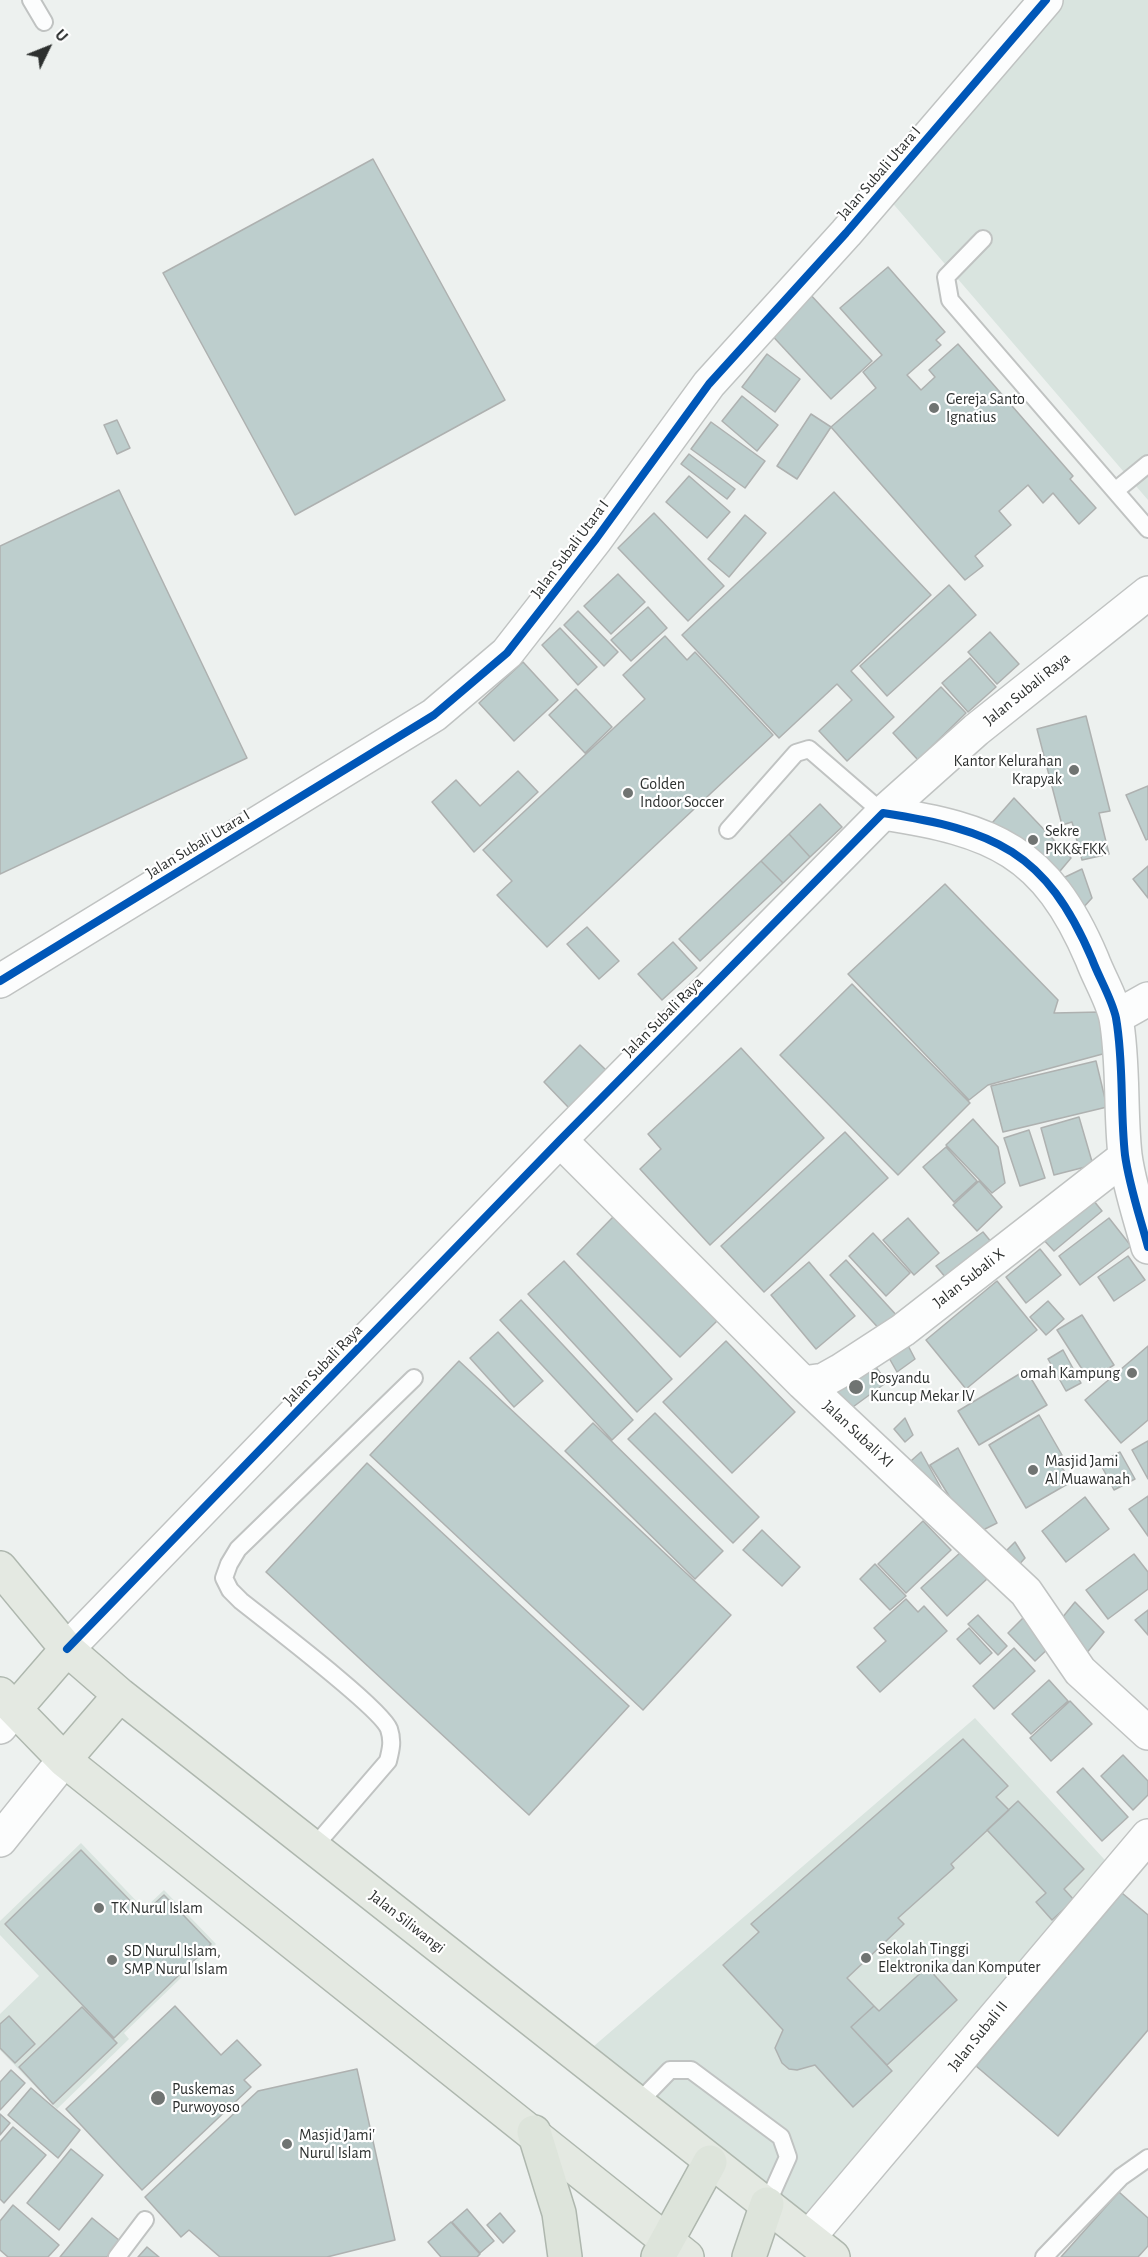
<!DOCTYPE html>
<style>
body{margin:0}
#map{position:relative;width:1148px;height:2257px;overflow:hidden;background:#edf1ef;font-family:"Alegreya Sans",sans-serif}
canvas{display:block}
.north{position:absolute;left:18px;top:18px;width:60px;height:60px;-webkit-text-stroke:4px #fff;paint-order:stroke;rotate:47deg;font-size:16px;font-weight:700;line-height:24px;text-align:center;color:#2d302f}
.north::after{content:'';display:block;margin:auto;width:21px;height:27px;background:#2d302f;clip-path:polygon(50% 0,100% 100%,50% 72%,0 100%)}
</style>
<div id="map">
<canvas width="1148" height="2257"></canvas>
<div class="north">U</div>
</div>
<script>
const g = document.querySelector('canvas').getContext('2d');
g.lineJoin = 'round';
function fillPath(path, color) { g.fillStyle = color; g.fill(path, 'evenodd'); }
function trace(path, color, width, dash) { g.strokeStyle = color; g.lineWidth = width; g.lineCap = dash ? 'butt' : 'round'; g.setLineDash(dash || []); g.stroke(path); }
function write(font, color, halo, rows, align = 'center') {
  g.font = font + ' "Alegreya Sans",sans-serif'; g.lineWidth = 4.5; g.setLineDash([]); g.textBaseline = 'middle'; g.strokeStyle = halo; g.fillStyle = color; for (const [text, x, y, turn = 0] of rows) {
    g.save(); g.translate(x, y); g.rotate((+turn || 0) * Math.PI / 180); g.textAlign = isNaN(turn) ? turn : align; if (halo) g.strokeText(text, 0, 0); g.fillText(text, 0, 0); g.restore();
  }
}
const built = new Path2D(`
 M1053 0H1148V500L883 192Z
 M975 1718 1114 1870 804 2219 594 2046Z
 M81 1843 144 1909 164 1890 216 1944 124 2033 129 2039 57 2109 0 2050V2014L39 1976 0 1935V1921Z`);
const building = new Path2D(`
 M373 159 505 400 295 515 163 273Z
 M888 267 945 332 936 340 941 345 907 375 921 390 935 377 929 370 958 344 1073 476 1070 479 1096 508 1079 524 1053 493 1043 503 1028 485 999 511 1011 525 975 556 983 566 965 580 831 427 876 388 863 372 882 355 840 308Z
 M808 292 872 361 831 399 767 330Z
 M767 354 800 379 775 412 742 387Z
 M742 396 778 425 757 451 722 421Z
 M811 414 831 427 797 479 777 466Z
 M117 420 130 448 117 454 104 425Z
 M711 422 765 461 745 488 691 449Z
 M689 454 735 489 727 499 681 464Z
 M689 476 730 512 707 538 666 502Z
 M119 490 247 758 0 874V546Z
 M834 492 931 595 851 671 894 717 847 761 819 731 852 700 837 684 779 738 682 635Z
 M654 513 724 586 688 621 618 548Z
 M745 515 766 533 729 577 708 559Z
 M618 574 645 602 611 634 584 606Z
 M949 585 976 615 887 696 860 666Z
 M648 607 667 628 631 661 611 640Z
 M578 611 618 652 604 666 564 625Z
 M560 628 597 667 578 685 542 645Z
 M990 632 1019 664 997 684 968 652Z
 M665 636 687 660 695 652 773 735 547 947 497 895 512 881 483 850 645 699 623 675Z
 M970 658 996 687 968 712 942 683Z
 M523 662 558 700 514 741 479 703Z
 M941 687 966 713 918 760 893 733Z
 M576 689 612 727 585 753 549 715Z
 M1086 716 1110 811 1099 813 1109 854 1082 860 1072 822 1062 825 1037 729Z
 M518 771 538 792 474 852 432 802 456 780 480 806Z
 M1148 786V839L1146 840 1126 795Z
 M1014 798 1071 858 1055 877 992 823Z
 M820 804 842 827 810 857 789 834Z
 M789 834 810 857 783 883 761 861Z
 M761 861 783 883 700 961 679 939Z
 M1148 866V898L1133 879Z
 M1082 869 1092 898 1081 910 1061 879Z
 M945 884 1058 1000 1054 1013 1101 1012 1110 1052 988 1085 969 1100 848 974Z
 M587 927 619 961 599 979 567 944Z
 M673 942 697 968 662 1000 638 974Z
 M852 984 970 1103 898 1175 780 1055Z
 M580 1045 606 1070 569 1108 544 1082Z
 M741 1048 824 1138 710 1245 640 1169 661 1149 648 1134Z
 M1096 1061 1107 1107 1003 1132 991 1086Z
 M1079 1117 1093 1165 1054 1175 1041 1128Z
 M973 1119 998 1147 1005 1183 992 1193 946 1145Z
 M1029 1130 1045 1178 1020 1186 1004 1138Z
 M845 1132 888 1178 764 1292 721 1246Z
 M946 1147 977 1181 954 1202 923 1167Z
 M979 1181 1002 1207 977 1231 953 1205Z
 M1089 1195 1102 1211 1054 1251 1041 1237Z
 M613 1217 717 1321 680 1357 577 1254Z
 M908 1218 939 1253 914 1275 883 1240Z
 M1109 1218 1131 1246 1080 1285 1059 1256Z
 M983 1232 997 1249 951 1284 936 1266Z
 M873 1233 910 1273 886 1296 849 1256Z
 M1040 1249 1061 1275 1026 1303 1006 1277Z
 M1128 1256 1145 1280 1114 1301 1098 1277Z
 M846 1260 899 1318 883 1333 830 1275Z
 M564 1261 672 1379 637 1412 528 1294Z
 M809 1262 855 1316 816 1349 771 1295Z
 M997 1281 1037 1330 966 1389 926 1340Z
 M521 1300 633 1420 612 1440 500 1320Z
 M1048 1301 1064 1319 1046 1335 1030 1317Z
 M1082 1315 1114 1365 1089 1380 1057 1330Z
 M498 1332 543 1381 514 1407 470 1358Z
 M903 1336 915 1359 897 1372 884 1349Z
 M726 1341 795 1412 732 1473 663 1402Z
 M1148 1346V1420L1121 1443 1085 1400Z
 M1063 1350 1081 1383 1066 1391 1048 1359Z
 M869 1358 887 1382 842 1415 824 1392Z
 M459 1361 731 1615 643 1710 370 1455Z
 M1026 1370 1047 1405 979 1445 958 1411Z
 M655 1413 759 1517 733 1543 628 1439Z
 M1039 1415 1062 1455 1056 1458 1071 1482 1026 1508 989 1445Z
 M905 1418 913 1435 905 1442 894 1429Z
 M593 1423 723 1551 695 1579 565 1451Z
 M1148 1441V1479L1132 1450Z
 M958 1448 997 1523 973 1535 930 1465Z
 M921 1452 941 1488 931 1500 903 1468Z
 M1120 1452 1135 1479 1114 1490 1100 1463Z
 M367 1463 629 1706 529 1815 266 1572Z
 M1148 1496V1536L1129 1509Z
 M1085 1497 1109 1529 1066 1562 1042 1531Z
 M923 1521 951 1550 906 1593 878 1564Z
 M762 1530 800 1567 782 1586 743 1550Z
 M1015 1542 1025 1558 1015 1569 1000 1557Z
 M961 1552 987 1579 947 1616 921 1588Z
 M1134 1554 1148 1572V1589L1108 1619 1086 1590Z
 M875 1564 906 1596 890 1610 860 1579Z
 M906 1599 918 1612 924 1606 947 1631 880 1692 857 1667 886 1641 874 1628Z
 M1075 1602 1104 1632 1080 1661 1053 1629Z
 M1148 1610V1635L1135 1620Z
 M978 1615 1007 1646 998 1655 968 1624Z
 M1024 1617 1052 1645 1035 1661 1008 1633Z
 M969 1628 992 1653 980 1664 957 1639Z
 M1014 1648 1035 1671 994 1709 973 1686Z
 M1049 1680 1068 1701 1031 1734 1012 1714Z
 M1070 1701 1092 1724 1051 1761 1030 1738Z
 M963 1739 1008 1786 996 1797 1009 1810 951 1864 954 1868 898 1918 904 1924 847 1978 874 2006 851 2027 892 2071 853 2107 815 2065 797 2070 789 2069 782 2063 775 2048 783 2030 723 1965 759 1932 751 1924Z
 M1123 1755 1148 1781V1795L1133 1810 1101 1776Z
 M1083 1768 1128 1817 1102 1841 1057 1792Z
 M1018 1801 1084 1869 1064 1889 1074 1900 1052 1920 1036 1902 1046 1893 987 1830Z
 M81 1850 143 1914 164 1895 211 1944 114 2038 5 1924Z
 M1122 1893 1148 1915V2030L1058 2136 976 2066Z
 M927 1967 957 2000 887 2065 851 2027 874 2006 879 2011Z
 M175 2006 221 2055 237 2040 261 2065 244 2080 251 2087 142 2190 66 2109Z
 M82 2007 117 2043 53 2104 19 2067Z
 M9 2016 35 2044 15 2063 0 2048V2024Z
 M357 2069 395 2240 327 2257H220L189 2230 181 2237 145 2197 258 2091Z
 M11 2070 25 2083 0 2110V2082Z
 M31 2088 80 2130 58 2158 8 2115Z
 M0 2114 10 2123 0 2135Z
 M13 2127 46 2155 4 2203 0 2199V2142Z
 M71 2149 103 2175 59 2230 27 2203Z
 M1119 2192 1148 2218V2246L1138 2257H1061Z
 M13 2205 59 2245 48 2257H8L0 2250V2221Z
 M467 2209 494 2241 480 2253 452 2222Z
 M500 2213 515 2231 503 2243 487 2225Z
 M92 2218 120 2241 107 2257H60Z
 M451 2222 480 2254 477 2257H441L428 2242Z
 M147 2247 159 2257H138Z`);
const service = new Path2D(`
 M31 0 44 22
 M983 239 946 277 950 300 1148 529
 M1115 491 1148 464
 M728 830 796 753 809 749 883 813
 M313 1848 388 1761C391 1749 393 1741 389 1729 381 1708 266 1621 241 1601L230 1590 224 1578 229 1564 238 1549 414 1378
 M638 2103 670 2070H691L781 2137 788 2157 767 2204
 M117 2257 145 2220
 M1044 2257 1121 2177 1148 2158`);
const minor = new Path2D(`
 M883 813 976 730 1148 593
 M0 981 434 715 507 653 596 539 709 384 846 233 1046 0
 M1116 1017 1148 999
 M560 1140 803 1383 1026 1592 1080 1671 1148 1733
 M803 1383 824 1380 840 1371 903 1330 1125 1157
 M67 1649 560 1140 883 813C994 830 1046 851 1092 959 1099 978 1112 999 1116 1018 1124 1063 1120 1110 1125 1155 1129 1185 1140 1217 1148 1247
 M809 2237 1148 1836`);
const tertiary = new Path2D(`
 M0 1727 15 1709
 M0 1840 64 1760`);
const trunk = new Path2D(`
 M0 1568 67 1649 120 1695 833 2257
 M0 1694 64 1760 687 2257
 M15 1709 67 1649
 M64 1760 120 1695`);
const motorway = new Path2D(`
 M534 2132 559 2213 565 2257
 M658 2257 710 2162
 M749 2257 767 2204`);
const cycleway = new Path2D(`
 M0 981 434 715 507 653 596 539 709 384 846 233 1046 0
 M67 1649 560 1140 883 813C994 830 1046 851 1092 959 1099 978 1112 999 1116 1018 1124 1063 1120 1110 1125 1155 1129 1185 1140 1217 1148 1247`);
const markers = [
 [934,408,6,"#707472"],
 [1074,770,6,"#707472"],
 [628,793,6,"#707472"],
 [1033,840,6,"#707472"],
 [1132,1373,6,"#707472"],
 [856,1387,8,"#707472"],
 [1033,1470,6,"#707472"],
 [99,1908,6,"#707472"],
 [866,1958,6,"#707472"],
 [112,1960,6,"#707472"],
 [158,2098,8,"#707472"],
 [287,2144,6,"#707472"]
];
const streetNames = [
 ["Jalan Subali Utara I",879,173,-49],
 ["Jalan Subali Utara I",570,549,-53],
 ["Jalan Subali Raya",1027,689,-39],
 ["Jalan Subali Utara I",198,844,-31],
 ["Jalan Subali Raya",663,1017,-45],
 ["Jalan Subali X",969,1278,-38],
 ["Jalan Subali Raya",323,1365,-46],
 ["Jalan Subali XI",858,1434,43],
 ["Jalan Siliwangi",407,1922,38],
 ["Jalan Subali II",978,2036,-51]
];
const poiNames = [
 ["Gereja Santo",946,399],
 ["Ignatius",946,417],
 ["Kantor Kelurahan",1062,761,"right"],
 ["Krapyak",1062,779,"right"],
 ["Golden",640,784],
 ["Indoor Soccer",640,802],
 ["Sekre",1045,831],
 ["PKK&FKK",1045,849],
 ["omah Kampung",1120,1373,"right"],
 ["Posyandu",870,1378],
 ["Kuncup Mekar IV",870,1396],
 ["Masjid Jami",1045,1461],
 ["Al Muawanah",1045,1479],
 ["TK Nurul Islam",111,1908],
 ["Sekolah Tinggi",878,1949],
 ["Elektronika dan Komputer",878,1967],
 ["SD Nurul Islam,",124,1951],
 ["SMP Nurul Islam",124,1969],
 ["Puskemas",172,2089],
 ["Purwoyoso",172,2107],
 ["Masjid Jami'",299,2135],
 ["Nurul Islam",299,2153]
];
fillPath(built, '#d9e4df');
fillPath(building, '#bdcecd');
trace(building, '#aeb1b0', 1.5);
trace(service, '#c0c3c2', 20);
trace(minor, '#c0c3c2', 36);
trace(tertiary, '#c0c3c2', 36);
trace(trunk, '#aeb7ae', 36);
trace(motorway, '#aeb7ae', 36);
trace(service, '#fcfdfd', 16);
trace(minor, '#fcfdfd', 33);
trace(tertiary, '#fcfdfd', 33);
trace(trunk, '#e4e9e2', 33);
trace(motorway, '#dde4db', 33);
trace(cycleway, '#0057b8', 8);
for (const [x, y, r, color] of markers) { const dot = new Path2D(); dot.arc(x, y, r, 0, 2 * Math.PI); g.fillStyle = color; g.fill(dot); trace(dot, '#fff', 2); }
write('16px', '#2d302f', '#fff', streetNames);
write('16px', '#2d302f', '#fff', poiNames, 'left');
</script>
